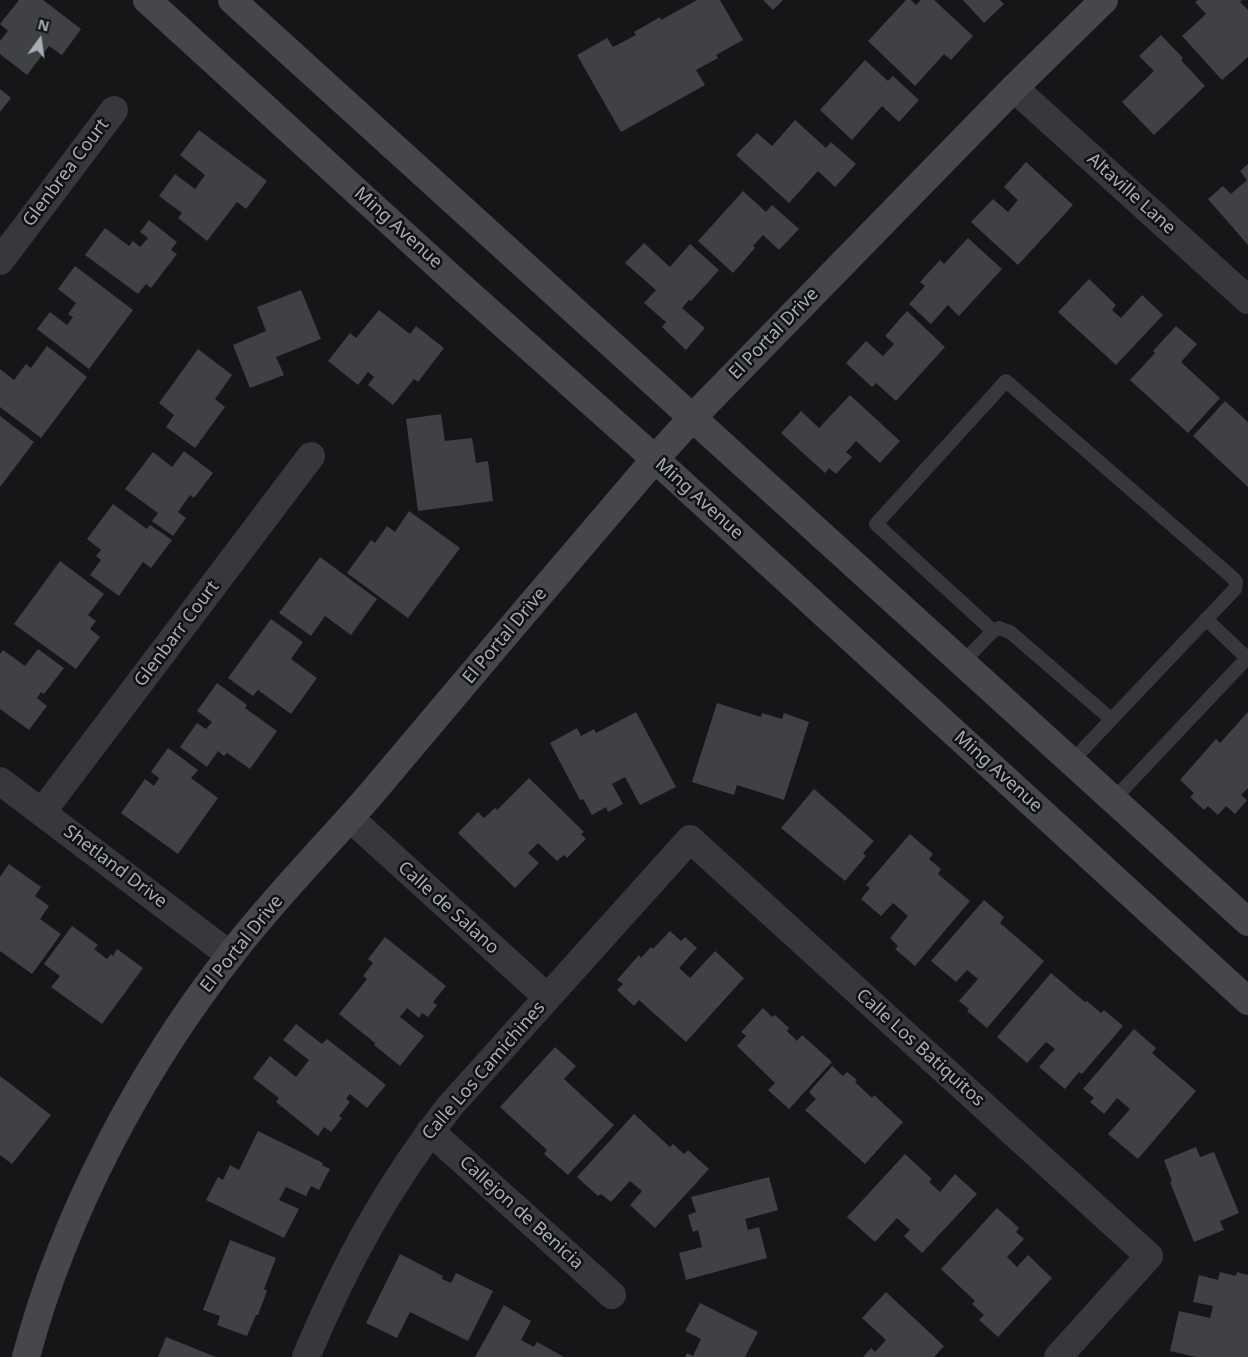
<!DOCTYPE html>
<style>
body{margin:0}
#map{position:relative;width:1248px;height:1357px;overflow:hidden;background:#161618;font-family:"Noto Sans",sans-serif}
canvas{display:block}
.north{position:absolute;left:15px;top:15px;width:50px;height:50px;-webkit-text-stroke:4px #111113;paint-order:stroke;rotate:14deg;font-size:14px;font-weight:700;line-height:20px;text-align:center;color:#a8adb8}
.north::after{content:'';display:block;margin:auto;width:18px;height:22px;background:#a8adb8;clip-path:polygon(50% 0,100% 100%,50% 72%,0 100%)}
</style>
<div id="map">
<canvas width="1248" height="1357"></canvas>
<div class="north">N</div>
</div>
<script>
const g = document.querySelector('canvas').getContext('2d');
g.lineJoin = 'round';
function fillPath(path, color) { g.fillStyle = color; g.fill(path, 'evenodd'); }
function trace(path, color, width, dash) { g.strokeStyle = color; g.lineWidth = width; g.lineCap = dash ? 'butt' : 'round'; g.setLineDash(dash || []); g.stroke(path); }
function write(font, color, halo, rows, align = 'center') {
  g.font = font + ' "Noto Sans",sans-serif'; g.lineWidth = 5; g.setLineDash([]); g.textBaseline = 'middle'; g.strokeStyle = halo; g.fillStyle = color; for (const [text, x, y, turn = 0] of rows) {
    g.save(); g.translate(x, y); g.rotate((+turn || 0) * Math.PI / 180); g.textAlign = isNaN(turn) ? turn : align; if (halo) g.strokeText(text, 0, 0); g.fillText(text, 0, 0); g.restore();
  }
}
const building = new Path2D(`
 M19 0H43L81 29 62 55 49 46 27 75 0 54V41L8 31 0 24Z
 M697 0H720L743 40 716 55 718 58 696 70 705 85 621 132 577 55 607 38 613 47 636 35 634 32 660 17 661 20Z
 M763 0H783L773 10Z
 M906 0H911L916 5 921 0H934L973 36 951 60 944 54 915 86 868 41Z
 M963 0H1000L1004 4 984 23Z
 M1198 0H1242L1240 2 1248 10V57L1222 80 1182 36 1206 14 1195 2Z
 M1161 35 1183 58 1181 60 1205 86 1154 135 1122 102 1154 71 1139 56Z
 M865 60 888 81 893 76 919 100 899 122 882 106 852 140 820 110Z
 M0 89 11 98 0 112Z
 M795 120 826 148 831 142 856 164 835 187 818 171 789 203 736 155 757 133 772 146Z
 M199 130 267 181 246 209 237 202 207 241 178 218 182 213 159 196 175 174 195 189 205 175 180 155Z
 M1026 162 1073 205 1018 265 971 222 993 199 1008 212 1018 200 1004 187Z
 M1248 164V245L1208 199 1223 186 1231 194 1247 180 1240 171Z
 M743 191 766 212 772 205 799 229 779 250 763 235 753 246 755 248 733 273 698 241Z
 M149 220 177 242 171 250 177 254 151 288 146 284 138 294 85 255 105 228 129 246 133 241 140 247 148 238 140 232Z
 M968 238 1002 269 959 316 948 305 931 324 909 304 925 286 920 282 940 260 944 264Z
 M644 243 670 267 690 244 719 270 691 301 689 300 682 308 705 328 686 350 662 327 666 322 644 303 656 290 625 263Z
 M75 266 133 310 89 369 37 329 50 312 67 325 73 317 68 314 76 303 58 289Z
 M1089 279 1116 305 1112 310 1121 318 1142 295 1163 315 1116 365 1058 312Z
 M301 290 321 339 276 357 284 375 250 388 233 345 266 331 257 307Z
 M379 310 410 334 416 326 444 348 418 382 414 379 393 405 368 385 374 377 368 372 358 385 328 361 350 333 356 338Z
 M907 311 945 347 896 401 876 383 872 387 846 363 866 341 883 356 894 344 885 336Z
 M1176 326 1197 344 1181 362 1220 398 1188 433 1130 380 1155 353 1153 351Z
 M47 346 87 377 41 438 0 407V369L14 380 26 364 31 368Z
 M198 349 232 375 215 399 225 407 195 448 166 427 174 415 159 403Z
 M850 395 900 441 880 463 856 441 846 452 852 457 836 474 829 468 825 473 781 433 801 411 819 428Z
 M1225 401 1248 422V487L1193 436Z
 M441 414 445 441 472 438 476 463 488 461 493 501 418 511 406 419Z
 M0 416 34 442 0 487Z
 M184 451 213 473 194 498 190 495 178 512 186 518 173 536 152 521 158 513 125 489 153 452 172 467Z
 M113 504 147 529 150 525 172 540 151 568 143 562 119 596 90 575 101 560 96 556 101 550 87 539Z
 M409 511 460 548 408 618 347 573 371 540 375 543 387 526 395 532Z
 M320 557 377 599 351 635 325 616 311 636 279 613Z
 M60 561 104 594 88 615 96 621 90 629 100 637 76 669 14 624Z
 M271 619 303 642 291 659 317 678 291 714 258 690 253 696 228 678Z
 M38 649 64 668 44 694 41 692 37 698 47 706 29 730 0 709V654L3 650 25 666Z
 M217 683 247 705 245 708 277 731 250 769 227 753 224 756 218 751 207 767 180 747 197 723 206 729 212 722 197 711Z
 M717 703 761 717 762 713 782 719 784 713 809 722 784 800 737 785 734 795 692 782Z
 M636 712 676 787 640 805 625 777 612 784 623 804 608 812 606 807 592 815 583 799 580 800 550 743 577 728 581 736 594 729 596 733Z
 M1248 712V788L1241 795 1247 800 1235 814 1226 806 1218 815 1208 806 1204 810 1190 797 1194 793 1180 780 1216 739 1220 743Z
 M168 748 198 770 191 778 218 798 178 854 121 813 145 779 154 786 159 778 151 772Z
 M529 778 584 832 581 834 586 839 567 858 564 855 557 861 538 843 528 853 539 863 515 888 458 833 478 812 484 818 495 808 497 810Z
 M814 789 874 841 863 853 866 856 845 881 781 828Z
 M910 834 933 854 929 859 941 869 938 874 970 901 915 966 895 949 898 946 890 938 908 916 893 903 881 916 861 899 870 888 866 885Z
 M9 864 41 887 35 896 49 906 40 919 61 934 32 974 0 951V877Z
 M984 900 1004 917 1000 923 1044 961 987 1028 967 1011 969 1009 959 1001 978 979 967 970 956 982 931 961Z
 M72 926 98 945 94 949 107 959 111 954 113 956 117 949 143 968 102 1024 51 987 60 976 44 964Z
 M670 931 681 941 685 937 697 948 679 968 690 978 715 951 744 978 686 1042 639 1000 634 1006 617 990 623 984 617 980 639 955 641 958 651 947 653 949Z
 M385 937 446 986 433 1002 437 1005 428 1017 422 1013 419 1018 407 1008 400 1017 424 1036 400 1066 374 1045 375 1043 339 1014 367 979 363 976 373 963 368 959Z
 M1051 973 1085 1002 1087 1001 1101 1013 1104 1010 1123 1026 1082 1074 1079 1072 1065 1089 1039 1067 1055 1049 1046 1042 1027 1063 997 1037Z
 M763 1008 772 1017 775 1015 789 1028 787 1031 797 1041 802 1035 832 1062 789 1109 768 1090 775 1083 737 1046 746 1036 741 1032Z
 M296 1024 322 1044 327 1039 386 1085 367 1108 350 1094 346 1099 350 1102 339 1116 342 1118 331 1132 324 1127 318 1136 276 1102 279 1098 253 1078 270 1056 296 1077 309 1060 283 1040Z
 M1134 1029 1156 1048 1152 1053 1196 1091 1138 1159 1108 1134 1130 1109 1117 1098 1104 1114 1090 1102 1094 1098 1083 1089Z
 M555 1047 576 1066 564 1079 614 1125 568 1175 544 1154 547 1150 500 1107Z
 M832 1066 843 1076 847 1072 857 1080 855 1082 872 1098 874 1095 903 1122 865 1164 805 1110 816 1099 809 1092Z
 M0 1076 51 1115 12 1164 0 1155Z
 M634 1114 670 1147 673 1144 684 1154 688 1150 709 1169 655 1228 630 1205 642 1191 630 1181 611 1202 601 1194 598 1196 577 1177Z
 M258 1131 323 1163 322 1165 330 1169 319 1190 311 1186 306 1196 286 1187 279 1200 299 1209 284 1238 206 1200 218 1177 223 1180 230 1165 239 1170Z
 M1196 1147 1200 1157 1214 1152 1239 1213 1220 1221 1224 1230 1194 1242 1170 1182 1172 1181 1164 1160Z
 M905 1154 932 1179 929 1182 940 1192 955 1174 977 1194 922 1253 904 1236 910 1230 897 1218 875 1242 847 1217Z
 M769 1177 778 1210 745 1219 748 1230 759 1227 767 1258 686 1280 679 1253 702 1247 698 1230 693 1232 688 1215 696 1212 691 1197Z
 M997 1208 1019 1228 1016 1232 1024 1239 1007 1257 1017 1267 1028 1255 1052 1278 998 1337 979 1320 984 1315 972 1304 975 1301 941 1269Z
 M230 1240 276 1258 264 1289 267 1291 258 1315H256L247 1336 217 1325 220 1316 203 1310Z
 M400 1254 443 1276 442 1279 451 1283 456 1273 493 1291 468 1341 410 1312 397 1338 366 1323Z
 M1220 1272 1236 1276 1237 1272 1248 1275V1357H1196L1170 1351 1179 1311 1210 1318 1213 1306 1193 1302 1199 1275 1218 1280Z
 M886 1292 944 1346 934 1357H863L871 1348 875 1352 886 1340 862 1318Z
 M700 1303 758 1332 745 1357H685L687 1353 693 1356 701 1339 685 1331Z
 M504 1305 531 1321 521 1340 534 1347 537 1342 564 1357H475Z
 M166 1337 216 1357H158Z`);
const lane = new Path2D(`
 M1206 619 1247 658
 M993 631 876 524 1006 381 1233 578 1236 582 1235 589 1071 762
 M962 663 993 631 999 628 1010 632 1111 719
 M1113 800 1248 657`);
const street = new Path2D(`
 M1014 88 1248 300
 M0 261 114 110
 M0 781 230 955
 M42 812 311 456
 M350 818 547 997
 M430 1131 612 1295
 M306 1357C345 1264 388 1185 450 1106L690 839 1149 1256 1058 1357`);
const secondary = new Path2D(`
 M147 0 457 283 655 459 1248 1001
 M232 0 1248 922
 M26 1357C64 1214 141 1069 232 953 275 897 325 847 371 794 465 682 560 570 655 459L692 418 1014 88 1104 0`);
const streetNames = [
 ["Glenbrea Court",66,173,-53],
 ["Altaville Lane",1131,194,42],
 ["Ming Avenue",398,228,42],
 ["El Portal Drive",774,334,-46],
 ["Ming Avenue",699,499,42],
 ["Glenbarr Court",177,634,-53],
 ["El Portal Drive",505,636,-50],
 ["Ming Avenue",998,772,42],
 ["Shetland Drive",115,867,37],
 ["Calle de Salano",448,908,42],
 ["El Portal Drive",242,944,-51],
 ["Calle Los Batiquitos",920,1048,42],
 ["Calle Los Camichines",484,1071,-49],
 ["Callejon de Benicia",521,1213,42]
];
fillPath(building, '#404145');
trace(lane, '#37383d', 14);
trace(street, '#37383d', 28);
trace(secondary, '#45474d', 28);
write('18px', '#a8adb8', '#111113', streetNames);
</script>
